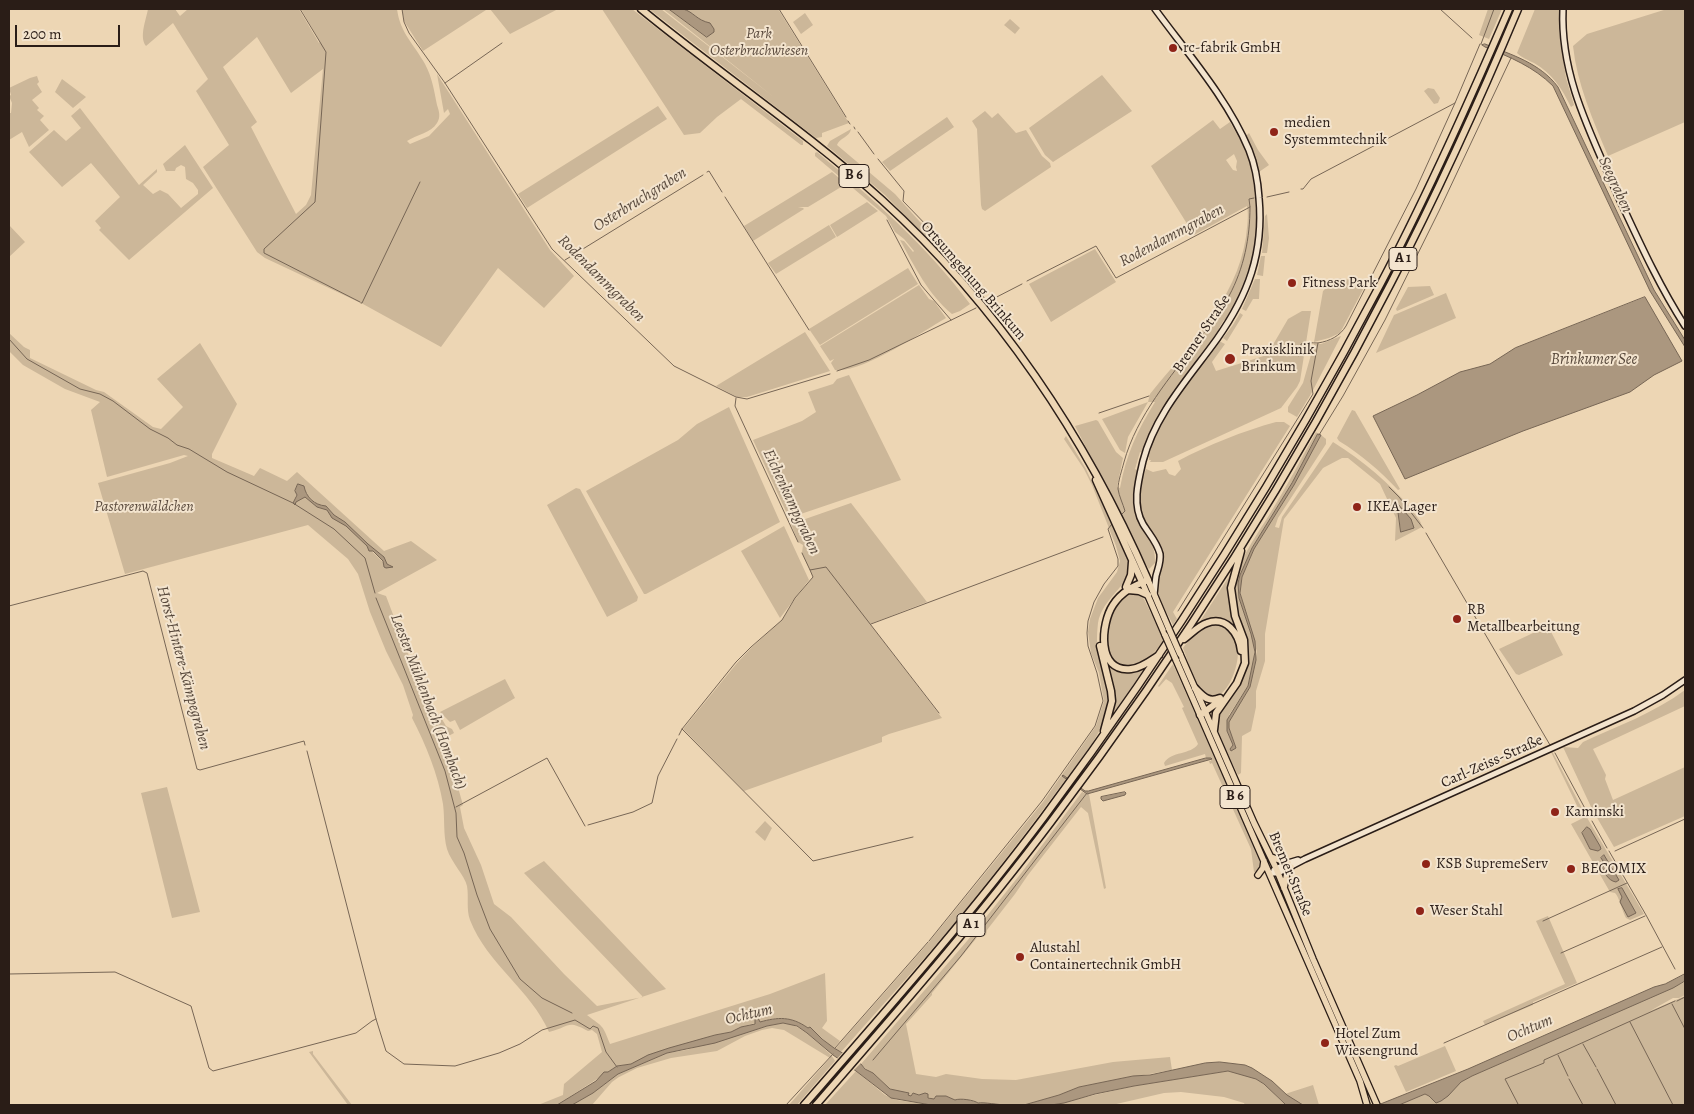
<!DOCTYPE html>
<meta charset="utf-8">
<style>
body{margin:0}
#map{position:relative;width:1694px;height:1114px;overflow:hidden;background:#edd6b4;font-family:Alegreya,serif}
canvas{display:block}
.frame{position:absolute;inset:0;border:10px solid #2a1d17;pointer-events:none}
.scale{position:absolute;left:15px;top:25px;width:105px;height:22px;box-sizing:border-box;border:2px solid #2a1d17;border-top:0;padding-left:6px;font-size:15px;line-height:18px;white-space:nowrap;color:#2a1d17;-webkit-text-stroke:4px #f3e4ce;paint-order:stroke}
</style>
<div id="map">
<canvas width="1694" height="1114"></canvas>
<div class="frame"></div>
<div class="scale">200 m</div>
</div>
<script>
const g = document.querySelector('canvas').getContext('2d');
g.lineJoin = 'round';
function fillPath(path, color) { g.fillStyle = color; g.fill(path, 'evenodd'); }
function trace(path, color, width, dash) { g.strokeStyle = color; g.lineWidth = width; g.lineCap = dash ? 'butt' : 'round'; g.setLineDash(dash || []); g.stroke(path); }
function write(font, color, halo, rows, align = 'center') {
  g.font = font + ' Alegreya,serif'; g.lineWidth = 4; g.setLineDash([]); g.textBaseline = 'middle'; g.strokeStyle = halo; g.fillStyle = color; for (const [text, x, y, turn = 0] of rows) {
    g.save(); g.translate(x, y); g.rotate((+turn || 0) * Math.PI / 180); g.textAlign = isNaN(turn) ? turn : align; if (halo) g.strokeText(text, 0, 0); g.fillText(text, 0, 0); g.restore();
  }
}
const green = new Path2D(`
 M148 9H175L180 16 188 9H299L319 43 320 42 301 9H397C400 33 414 44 425 64 432 77 434 90 437 105 439 111 441 117 437 123 431 133 416 135 407 141L410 144 429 136 450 114 448 109 444 113 437 74 550 250 574 276 544 308 498 268 441 347 363 304 265 258 257 252 203 167 229 145 196 91 208 79 173 23 146 46C139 37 146 20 148 9ZM257 37 291 93 323 69 311 195 306 205 296 214 251 127 257 122 223 67Z
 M402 9H485L486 10 423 51 404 21Z
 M490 9H558L510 34Z
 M602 9H632L803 141V145H801L741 99 717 117 700 133 684 135Z
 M649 9H661L775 98 663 9H778L849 123 822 133V137L816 138Z
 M1488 9H1502L1489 39 1479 35Z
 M1535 9H1560L1559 30 1566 78 1574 105 1571 107C1562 89 1553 74 1534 63 1528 60 1522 58 1517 53Z
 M1667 9H1685V122L1608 156C1593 120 1577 84 1573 46L1587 34Z
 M805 13 813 25 801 34 793 22Z
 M1010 19 1020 28 1015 34 1004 25Z
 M1102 75 1132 111 1053 162 1045 155 1029 128Z
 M37 76 39 82 37 84 42 92 32 100 39 108 37 110 44 116 40 120 49 130 29 147 22 132 9 140V113H11L12 103 9 96 11 95 9 88 30 78Z
 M62 79 86 97 73 108 55 92Z
 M1428 88 1434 89 1440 98 1438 103 1434 104 1424 91Z
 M658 106 667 119 527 208 518 194Z
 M80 108 139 185 157 169V172L143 185 153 194 160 190 168 194 181 208 198 194V190L193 183 186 179 185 167 181 165 176 168 175 171H166L163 164 185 145 213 188 129 260 99 230 101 228 95 221 120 197 91 163 62 187 29 152 54 130 66 141 81 128 71 116Z
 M985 111 992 118 998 113 1016 133 1026 130 1042 156 1050 163 1051 167 985 211 982 209 981 205 977 129 972 121Z
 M947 117 954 127 890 171 882 162Z
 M1213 120 1220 129 1230 122 1248 154 1255 191 1254 192C1261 240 1254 278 1226 320H1224L1219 328 1220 329C1192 369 1158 406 1143 453L1140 452 1135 469 1139 471C1135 486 1132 502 1137 517 1143 536 1156 540 1155 563L1149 569 1145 563 1142 562 1118 509 1075 426 1096 420 1098 421 1116 452 1123 458 1117 487 1120 488C1126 455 1137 431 1155 402H1148L1128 437 1125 453 1120 450 1102 419 1148 402 1150 394C1189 346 1236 301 1246 237 1247 227 1249 216 1247 206L1194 235 1151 166ZM1234 154 1237 161 1236 167 1237 171 1233 170 1226 160Z
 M851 129C850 137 839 138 837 145L895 194 920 222 930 230 931 233 927 237 924 235 885 195 827 146 830 141Z
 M1249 133 1258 150 1269 165 1259 172 1246 136Z
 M817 152C872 198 927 246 970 304L960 311 952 314C928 294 915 267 900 240L904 241 913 252 914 251 904 239 895 232 886 216 815 156V153Z
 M832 172 846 184 808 207H798L803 208 804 209 753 241 744 226Z
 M867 202 878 211 837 237 830 225Z
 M1267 214 1269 238 1267 253H1262L1265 216Z
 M9 225 25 242 9 257V224Z
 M829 225 836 237 776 274 768 263Z
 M1095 249 1116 282 1051 322 1029 284Z
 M1261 256H1265L1263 276 1257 275Z
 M908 268 918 284 820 345 809 329Z
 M1337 278 1367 282 1340 333 1329 338 1314 342 1323 291Z
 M1255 279H1260L1259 299H1253L1246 311 1242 309Z
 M919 285 929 299 934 301 946 318C922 332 861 374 835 370L831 363 834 359 830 361 820 346Z
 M1430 286 1434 295 1397 311 1396 309 1408 287Z
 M1446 293 1456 318 1376 353 1394 315Z
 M1302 311H1311L1300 381 1297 387 1281 408 1163 462H1150L1151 460H1149V457L1147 455C1160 412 1191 377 1217 342L1219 341 1225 344 1212 362 1216 371 1267 355 1288 319Z
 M1240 313 1243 315 1227 341 1223 338 1233 325Z
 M805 332 830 371 747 397H737L716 386Z
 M9 333 24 347 30 350V358L96 390 104 392 153 427 161 429 183 407 157 379 200 343 237 404 212 454V458L254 476 260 468 287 481 297 472 384 551 411 541 437 560 377 593 386 596 432 717 439 714 446 726 452 729 454 733 441 740 455 777 463 805 460 807 464 828 481 865 494 904 511 917 564 974 597 1006 643 997 524 873 544 861 666 989 587 1015C604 1028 602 1024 610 1044L770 994 825 973 827 1021 822 1028 840 1041 834 1048C818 1036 802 1018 779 1018 773 1018 765 1021 759 1022L758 1021 755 1023 741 1027 731 1032 714 1035 631 1064 617 1066 557 1105H538L563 1095 564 1084 602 1052 597 1034 592 1030 588 1031C566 1019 570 1027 549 1032 531 990 487 964 470 920 466 909 469 897 467 886 465 876 451 862 447 849 443 834 445 819 443 804 438 774 426 745 412 718L413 715 403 685 386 651 370 612 358 574 348 559 308 525 125 574 98 483 170 463 188 456 184 455 107 477 91 410 100 402 65 389 23 365 9 351ZM304 486C306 497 315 505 326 506L334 515 345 522 368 544 384 557 387 564 390 565 384 567 383 562 346 526 327 510 317 507 305 497 293 503 297 493Z
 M1341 336 1311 394 1297 417 1288 412V407L1303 383 1314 344H1321Z
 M849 375 901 480 789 518 753 440 802 421 816 412 808 392 833 384 837 379Z
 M729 407 780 522 646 594H644L586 491 678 440 697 424Z
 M1352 410 1355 411 1400 489 1398 490C1380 471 1362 455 1339 441L1337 438Z
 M1276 422H1284L1290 426 1173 612 1177 619 1173 625C1167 612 1156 597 1157 582 1158 572 1165 562 1163 552 1161 543 1154 535 1149 528 1137 509 1138 490 1146 469L1153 472 1166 469 1169 474 1175 476 1181 469 1178 461C1208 445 1243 431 1276 422Z
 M1316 432 1318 434 1292 483 1252 548 1240 575 1238 583 1239 598 1251 634 1255 652 1248 686 1229 715 1227 731 1233 745 1230 749 1231 751 1235 745 1229 728V722L1250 687 1257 652 1240 592 1242 577 1254 549 1294 485 1321 435 1326 439V444L1278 518 1275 527 1279 528 1282 517 1333 442C1363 461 1390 483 1412 510 1416 516 1421 520 1422 527L1395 541 1396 518 1380 484 1348 458H1342L1323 468 1284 519 1265 634V661L1256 691V707L1251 731 1242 736 1241 773 1238 775C1232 762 1219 739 1217 726 1215 709 1230 701 1238 688 1242 680 1245 672 1247 663 1252 635 1230 612 1234 586 1239 558 1257 535 1271 512 1287 486 1301 459 1316 432Z
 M1066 436 1086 469 1130 565C1130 586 1102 598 1098 623 1097 634 1096 644 1099 654 1102 668 1111 686 1109 701 1105 735 1074 768 1054 795 1014 849 973 902 929 953 900 986 870 1019 841 1052L835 1049 929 942 1043 802 1096 726 1104 701 1099 673 1091 653 1088 632 1090 619 1098 598 1117 572 1120 561 1116 546 1092 485 1084 469 1064 439Z
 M576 488 580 489 638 597 637 601 607 617 547 505Z
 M851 503 927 602 870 624 942 718 889 734 882 737V742L744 791 683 729 737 663 751 648 782 620 795 599 813 577 802 553 803 545 798 542 791 524Z
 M784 526 809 580 780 618 741 551Z
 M1230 575 1228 598 1239 632C1223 614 1217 619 1197 626Z
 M1133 593 1141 595 1144 599 1164 640C1158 648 1151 657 1142 663 1101 687 1094 604 1133 593Z
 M1219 624C1223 626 1230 629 1233 632 1249 654 1224 713 1204 694 1195 685 1188 661 1183 648 1196 632 1198 626 1219 624Z
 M1548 626 1563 655 1519 675 1516 674 1499 649Z
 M1105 656 1121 671 1147 665 1112 715C1116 694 1111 677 1105 656Z
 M1173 664 1261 862V867L1258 871 1254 872 1251 849 1212 763 1210 764 1209 761H1211V758H1206L1205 754 1165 766 1164 763C1171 751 1191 755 1198 744L1182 708 1184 707 1172 683 1166 679 1159 687 1158 686Z
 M505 679 515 698 460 730 455 720 450 722 440 712Z
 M1685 690V706L1593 749 1606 775 1605 779 1613 800 1685 767V816L1614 847 1592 809 1563 747 1578 748 1583 742C1618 726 1654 713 1685 690Z
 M1552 751 1586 816 1644 914 1630 920 1626 918C1622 911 1619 896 1615 893L1610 892 1571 824 1583 818 1551 752Z
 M167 787 200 912 172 918 141 793Z
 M1082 792 1087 794H1089L1106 888 1104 889 1088 813 1081 807 1028 875 1015 894 987 930 986 935 981 936 979 935 932 993V995L906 1024 916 1074 936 1077 946 1074 982 1079 1016 1080 1113 1062 1170 1057 1172 1070 1138 1076H1133L1079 1087 1059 1095 1024 1105H990L968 1100H955L946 1096H936L934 1099 913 1093 911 1096 908 1095V1093C884 1090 890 1087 874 1074 869 1070 865 1069 861 1064L967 941 1022 872Z
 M765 821 772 828 765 841 755 832Z
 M1548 916 1577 983 1533 1002V1005L1485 1025 1483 1021 1565 984 1536 921Z
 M1683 983H1685V995L1679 998H1673L1650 1011 1685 996V1105H1399L1425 1094 1429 1096 1436 1103 1441 1101 1461 1082 1472 1076Z
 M783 1023C787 1024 791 1024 795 1026 803 1029 832 1053 835 1061L797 1105H789L830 1058 784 1030 772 1028 762 1030 745 1036 717 1051 671 1058 637 1068 619 1077 612 1082 592 1105H572L593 1093 618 1074 667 1053 686 1050 767 1026Z
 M1445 1046 1456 1071 1406 1092 1394 1066 1396 1065 1398 1066Z
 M313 1051V1054L352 1105H348L309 1052Z
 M856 1071 885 1095 897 1100 931 1105H825Z
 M1228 1071C1243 1073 1257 1077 1268 1088 1274 1093 1278 1099 1285 1104L1245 1105 1244 1103 1224 1097 1181 1092 1164 1093 1112 1105H1051L1134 1086Z
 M1313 1085 1319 1105H1302L1285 1094Z`);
const water = new Path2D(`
 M669 9C674 9 679 8 683 9 694 12 696 20 710 23L714 29V32L707 37Z
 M1485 44C1512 55 1540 63 1558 87L1654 290 1685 340V347L1650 291 1553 86C1534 67 1510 57 1485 47L1482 45Z
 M1645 297 1682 361 1654 375 1630 392 1523 431 1405 479 1373 416 1417 395 1460 372 1490 364 1515 348Z
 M1318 434 1321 435 1294 485 1254 549 1242 577 1240 593 1255 641 1256 660 1250 687 1229 722V728L1236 748 1231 751 1230 749 1233 745 1227 731V720L1248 686 1255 652 1251 634 1239 598 1238 583 1240 575 1252 548 1292 483Z
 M298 484 304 486C306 497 314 505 326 506L334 515 345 522 368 544 384 557 387 564 393 567 386 568 384 567 383 561 373 551H369L367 546 346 526 332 518 327 510 317 507 305 497 296 502 295 505 293 503 297 495 295 491Z
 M1397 503 1411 519 1414 528 1401 532Z
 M1206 758H1211L1212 759 1087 794 1062 776 1063 775 1085 791H1088Z
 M1125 792 1126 793 1125 795 1103 801 1101 799V797Z
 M1587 827 1590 829 1600 846 1601 849 1598 851 1590 849 1582 833Z
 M1604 855 1619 880 1616 882C1608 881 1603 871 1601 864L1603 861 1601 858Z
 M1622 888 1636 913 1628 917 1620 902 1622 897 1618 889Z
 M1685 974V981L1673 988 1472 1076 1461 1082 1448 1096 1441 1101 1436 1103 1429 1096 1425 1094 1399 1105H1378L1468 1069 1654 987 1665 984Z
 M758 1018 760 1022C778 1017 791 1016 808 1028L810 1027 822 1039 834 1048 861 1064 865 1069 873 1073 890 1089 909 1093 908 1095 911 1096 913 1093 919 1095 925 1093 928 1094V1098L934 1099 936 1096H946L955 1100C960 1098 974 1100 978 1103 984 1102 999 1105 1007 1105H931L891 1098 856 1071 833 1055 807 1033 797 1026 783 1023 767 1026 715 1043 667 1053 618 1074 593 1093 572 1105H557L596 1081 604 1072H608L617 1066 631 1064 648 1055 669 1048 715 1035 731 1032 741 1027 755 1024V1020Z
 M1220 1062 1245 1065 1252 1068 1272 1081 1287 1095 1303 1105H1284L1285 1104 1264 1084 1256 1079 1228 1071 1134 1086 1095 1094 1064 1103 1051 1105H1024L1059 1095 1079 1087 1133 1076 1150 1075 1205 1063Z`);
const pier = new Path2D(`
 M844 1051 862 1062 853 1071 836 1060Z`);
const stream = new Path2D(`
 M300 9 326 52 315 202 264 249V253L360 302
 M402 9 404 22 409 33 445 83 552 249 674 366 736 397 747 399 830 374
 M779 9 846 117
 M1440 9 1472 38
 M1481 44 1494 9
 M445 83 502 43
 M848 121 850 124
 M854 127 855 129
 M858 132 874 154
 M878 159 904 191 903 201 932 231V239L988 302
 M707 172 709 171 722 192
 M1301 189H1303L1311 179 1455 103 1480 44
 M725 197 809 330
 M1267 197 1289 192
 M887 220 921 285 951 320
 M565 260 703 175
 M1027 281 1096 246 1116 278 1250 207 1249 199 1254 198
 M987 302 1022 284
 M361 303H362L420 182
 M9 339 27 359 80 389 100 394 113 401 150 429 168 438 177 445 189 449 227 472 293 503 334 529 365 558 375 593
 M1299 356 1301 344C1307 342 1312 343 1318 343 1330 341 1340 336 1346 326L1416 189 1455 103
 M837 371 869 360 976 308
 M736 398 735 406 798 542
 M1099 413 1149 396
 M1319 435 1343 396 1385 320 1439 211 1511 58
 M1389 487 1399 497 1423 528
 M1122 514 1125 511C1123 504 1119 496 1118 489 1118 481 1122 470 1124 462 1137 415 1170 378 1199 339 1210 325 1221 311 1229 296 1244 268 1250 238 1250 207
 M1426 533 1550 745
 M802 553 810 570 826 567 939 713
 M376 598 445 771 456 813 457 837 464 853 477 895 490 929 520 979 542 998 572 1013
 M9 606 143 571 147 573 197 769 200 770 304 741 305 745
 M1178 611 1313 394 1311 381 1318 343
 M871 624 1103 537
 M682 729 813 861 913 837
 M679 735 682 729 736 662 751 647 782 620 795 598 813 577 810 570
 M307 751 376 1019 386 1051 404 1064 455 1066 499 1053 520 1044 542 1030 575 1020 590 1029 593 1026 598 1028 606 1052 617 1067
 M1555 753 1588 814
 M456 807 547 758 585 826
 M1592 821 1607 848
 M588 825 633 812 652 803 658 776 677 739
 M1609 851 1646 915 1675 969
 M1615 851 1685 819
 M1543 921 1627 883
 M929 941 1042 801 1095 726 1103 701 1097 673 1088 646 1087 633 1088 621 1094 602 1104 584 1118 566V559L1108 529 1112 524
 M1561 953 1645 916
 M9 974 115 972 191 1006 209 1068 213 1071 356 1033 372 1021 376 1019
 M1677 1001 1685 997
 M1672 1004 1685 1029
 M1630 1022 1673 1105
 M1444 1043 1662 947
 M1583 1044 1596 1067
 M835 1048 928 942
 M1558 1055 1568 1076
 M873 1060 961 956 1087 793
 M1597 1069 1616 1105
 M1569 1079 1583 1105
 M1518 1104 1505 1079 1544 1063V1060L1675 1001
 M786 1105 833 1054`);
const secondary = new Path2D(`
 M1563 9C1560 76 1591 134 1617 194 1638 239 1658 284 1685 326
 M1154 594C1155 588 1155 582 1156 576 1158 568 1161 562 1160 554 1157 542 1149 534 1143 524 1132 505 1138 482 1143 461 1155 414 1189 378 1217 339 1248 295 1264 253 1259 198 1258 182 1255 165 1249 150 1227 98 1188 54 1155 9
 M1274 870 1288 863 1298 860
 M1270 873H1278L1305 859 1634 711 1663 695 1685 680`);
const primary = new Path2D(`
 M1148 580 1169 629
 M1142 582 1165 635
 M1180 654 1254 823 1276 868 1313 959 1377 1105
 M1176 660 1360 1081 1367 1105
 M1271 857 1288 863
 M1258 875 1263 868 1264 861
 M1284 888 1287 873 1291 867`);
const highway = new Path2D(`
 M641 9C720 74 806 131 882 200 997 305 1086 437 1148 580 1134 586 1122 591 1113 605 1101 623 1096 673 1131 669 1141 668 1150 661 1159 655
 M1096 480 1142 582
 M1126 587 1131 575 1132 562
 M1128 590 1139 591 1148 595
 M1184 639C1191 634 1198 626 1207 623 1226 616 1239 633 1241 651
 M1100 646 1111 691 1112 701 1104 731
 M1195 688C1203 696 1208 703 1220 698
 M1200 715 1221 700
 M1214 730 1216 713 1237 683 1245 663 1244 640 1235 616 1231 588 1241 551
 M804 1105C886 1011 969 917 1044 817 1170 648 1283 470 1381 283 1428 194 1469 102 1509 9
 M816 1105C896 1013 977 920 1051 822 1179 653 1294 472 1391 283 1437 194 1479 102 1518 9`);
const primaryBridge = new Path2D(`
 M1169 629 1180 654
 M1165 635 1176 660`);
const markers = [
 [1173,48,5,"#8f2418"],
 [1274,132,5,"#8f2418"],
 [1292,283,5,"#8f2418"],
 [1230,359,6,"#8f2418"],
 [1357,507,5,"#8f2418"],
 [1457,619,5,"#8f2418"],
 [1555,812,5,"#8f2418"],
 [1426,864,5,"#8f2418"],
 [1571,869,5,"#8f2418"],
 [1420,911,5,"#8f2418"],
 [1020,957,5,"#8f2418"],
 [1325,1043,5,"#8f2418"]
];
const shields = [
 [854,176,30],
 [1403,259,28],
 [1235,797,30],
 [971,925,28]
];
const shieldNames = [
 ["B 6",854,176],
 ["A 1",1403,259],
 ["B 6",1235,797],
 ["A 1",971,925]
];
const parkNames = [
 ["Park",759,34],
 ["Osterbruchwiesen",759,51],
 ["Pastorenwäldchen",144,507]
];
const poiNames = [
 ["rc-fabrik GmbH",1183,48],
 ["medien",1284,123],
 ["Systemmtechnik",1284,140],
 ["Fitness Park",1302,283],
 ["Praxisklinik",1241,350],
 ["Brinkum",1241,367],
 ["IKEA Lager",1367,507],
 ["RB",1467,610],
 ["Metallbearbeitung",1467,627],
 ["Kaminski",1565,812],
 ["KSB SupremeServ",1436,864],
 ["BECOMIX",1581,869],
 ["Weser Stahl",1430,911],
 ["Alustahl",1030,948],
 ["Containertechnik GmbH",1030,965],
 ["Hotel Zum",1335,1034],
 ["Wiesengrund",1335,1051]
];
const streetNames = [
 ["Ortsumgehung Brinkum",973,281,49],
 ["Bremer Straße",1202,334,-56],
 ["Carl-Zeiss-Straße",1492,762,-24],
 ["Bremer Straße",1290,874,67]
];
const waterNames = [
 ["Seegraben",1615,185,65],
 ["Osterbruchgraben",640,200,-32],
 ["Rodendammgraben",1172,236,-28],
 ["Rodendammgraben",601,279,45],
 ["Brinkumer See",1594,360],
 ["Eichenkampgraben",791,502,65],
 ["Horst-Hintere-Kämpegraben",183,668,75],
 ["Leester Mühlenbach (Hombach)",428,702,69],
 ["Ochtum",749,1015,-13],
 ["Ochtum",1530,1029,-23]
];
fillPath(green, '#ccb799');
fillPath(water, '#ab977f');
trace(water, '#765', 1);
fillPath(pier, '#edd6b4');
trace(stream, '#765', 1);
trace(secondary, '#2a1d17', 8);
trace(primary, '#2a1d17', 8);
trace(highway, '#2a1d17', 9);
trace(secondary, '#f3e4ce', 5);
trace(primary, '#edd6b4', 5.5);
trace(highway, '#edd6b4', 6);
trace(primaryBridge, '#2a1d17', 8, []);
trace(primaryBridge, '#edd6b4', 5.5);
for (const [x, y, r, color] of markers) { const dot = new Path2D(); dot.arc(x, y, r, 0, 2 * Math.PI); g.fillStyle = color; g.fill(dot); trace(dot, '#f3e4ce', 2); }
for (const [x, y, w] of shields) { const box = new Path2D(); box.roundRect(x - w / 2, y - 11.5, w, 23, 4); g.fillStyle = '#f3e4ce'; g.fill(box); trace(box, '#2a1d17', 1); }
write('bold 14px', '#2a1d17', null, shieldNames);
write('italic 15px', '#5b4b3e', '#f3e4ce', parkNames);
write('15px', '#2a1d17', '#f3e4ce', poiNames, 'left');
write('15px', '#2a1d17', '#f3e4ce', streetNames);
write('italic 16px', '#57483b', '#f3e4ce', waterNames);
</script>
